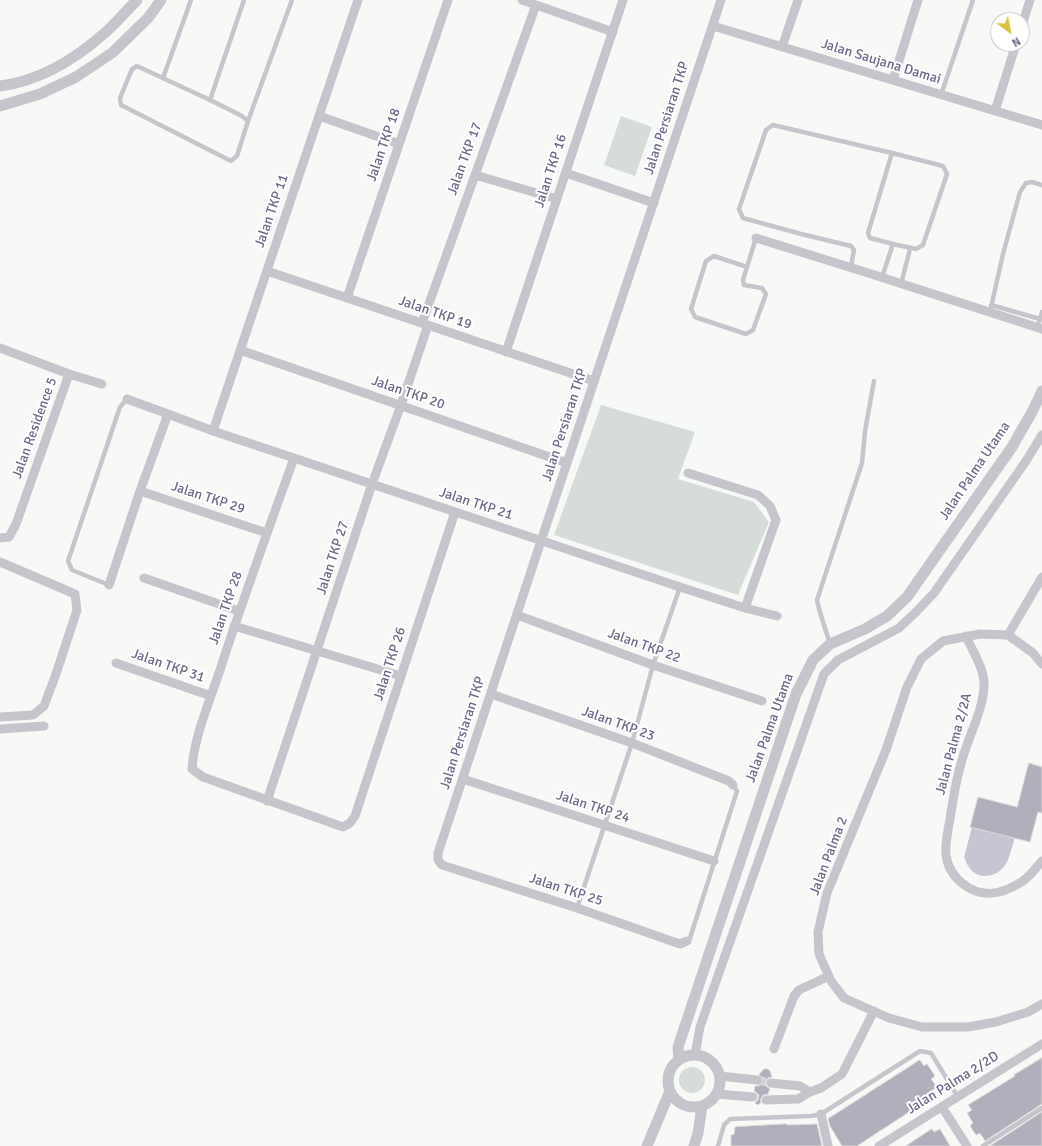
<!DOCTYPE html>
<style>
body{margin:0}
#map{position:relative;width:1042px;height:1146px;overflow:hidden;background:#f7f9f7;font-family:Signika,sans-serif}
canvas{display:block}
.north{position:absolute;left:990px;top:12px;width:40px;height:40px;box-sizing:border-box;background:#fff;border:1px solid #c4c3cf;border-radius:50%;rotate:148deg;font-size:11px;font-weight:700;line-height:16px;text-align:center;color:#6c6a86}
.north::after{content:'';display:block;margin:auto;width:14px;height:18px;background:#d9c336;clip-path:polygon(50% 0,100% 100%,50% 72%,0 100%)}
</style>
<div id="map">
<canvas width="1042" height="1146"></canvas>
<div class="north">N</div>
</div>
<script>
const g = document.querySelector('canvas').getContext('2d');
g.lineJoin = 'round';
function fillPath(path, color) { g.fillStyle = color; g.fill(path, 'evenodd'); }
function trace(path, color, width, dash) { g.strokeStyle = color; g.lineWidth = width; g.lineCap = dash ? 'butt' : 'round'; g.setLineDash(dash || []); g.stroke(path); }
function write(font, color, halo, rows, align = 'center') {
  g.font = font + ' Signika,sans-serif'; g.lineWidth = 4; g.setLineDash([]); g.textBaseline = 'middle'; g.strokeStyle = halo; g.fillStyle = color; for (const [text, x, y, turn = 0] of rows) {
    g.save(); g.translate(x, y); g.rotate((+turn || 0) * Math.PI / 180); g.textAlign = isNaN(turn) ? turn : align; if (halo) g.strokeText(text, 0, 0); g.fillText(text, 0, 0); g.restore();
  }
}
const green = new Path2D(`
 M621 116 652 127 635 176 604 165Z
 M601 405 695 432 678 479 754 502 769 522 738 595 554 535Z
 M679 1080a13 13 0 1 1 26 0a13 13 0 1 1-26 0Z`);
const water = new Path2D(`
 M972 827 1015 838C1012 846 1010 858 1005 865 998 876 982 880 972 871 968 867 966 862 964 857Z`);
const building = new Path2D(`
 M1029 763 1042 767V813L1038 812 1030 842 970 827 978 797 1017 807Z
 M1042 1058V1104L985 1141 980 1133 976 1135 970 1126 973 1123 967 1113 972 1110 968 1105 1015 1076 1014 1075Z
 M920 1060 924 1066 927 1064 935 1076 931 1079 937 1087 932 1090 935 1095 857 1146H842L830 1126 828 1119Z
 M764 1069H768L770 1071 772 1077 768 1078 765 1082 766 1086 770 1089 768 1094 763 1095 760 1100 761 1103 757 1105 755 1103 758 1100 759 1095 754 1091 755 1086H759L762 1083 763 1078 759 1075Z
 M1042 1112V1146H990Z
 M786 1124 787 1125 817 1124 822 1146H731V1135L734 1134 735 1127Z
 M932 1129 934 1132 940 1129 950 1146H906Z`);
const minorTunnel = new Path2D(`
 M757 1080 771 1083`);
const service = new Path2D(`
 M163 78 191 0
 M941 95 973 0
 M210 100 244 0
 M248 121 242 116 210 100 137 66 132 69 120 98 121 105 231 161 237 156 248 121 292 0
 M892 153 943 166 947 174 923 245 916 249 893 244 870 238 868 233Z
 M747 267 743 280 744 285 762 288 766 294 753 330 746 334 695 317 691 309 706 261 714 256 747 267 756 238
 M851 267 854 250 851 246 801 234 743 218 739 209 766 130 773 125 892 153
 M882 277 893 244
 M901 284 910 249
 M991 305 1040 319
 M990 312 1003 254 1020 192 1026 183 1032 182 1042 185
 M1039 322 1042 312
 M109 585 72 570 68 561 120 407 127 399
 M830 644 819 609 817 600 862 463 865 431 874 381
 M577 908 632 743 653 665 680 587
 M687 941 690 938 737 791 733 785
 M718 1146 724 1125 730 1119 811 1116 821 1114 920 1051 931 1053 958 1097
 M983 1146 1042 1108`);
const minor = new Path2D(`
 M522 0 613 32
 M1022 25 1030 0
 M713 26 1042 125
 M782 47 798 0
 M893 80 918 0
 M995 111 1016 44
 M319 116 399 144
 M566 173 654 203
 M475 175 557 199
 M756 238 865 272 1042 329
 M267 271 594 381
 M347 298 448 0
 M422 323 536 5
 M0 348 69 374 102 384
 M240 350 567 463
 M506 352 623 0
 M168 414 213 431 680 587 745 608 777 616
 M213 431 358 0
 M294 458C269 528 243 599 220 670 210 700 194 737 192 769L203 777 343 827 350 823 355 816 455 512
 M688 473 758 495 770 506 776 520 745 608
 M140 491 267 533
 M0 538 9 537 16 524 69 374
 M0 562 75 594 77 610 56 674 44 706 33 715 0 717
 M144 578 239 611
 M109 585 140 491 168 414 127 399
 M517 615 653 665 762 701
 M234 626 401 676
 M1008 635 1042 577
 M966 636C973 652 985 669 984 687 983 707 973 727 967 745 958 769 954 793 950 819 948 830 945 844 946 855 947 866 954 877 962 883 982 900 1003 894 1023 881 1030 876 1036 868 1042 861
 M116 663 211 696
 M1042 664 1033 653 1008 635 980 634 943 641 921 659 907 687 886 750 827 893 818 932 819 954 831 981 844 998 889 1018 922 1027H968L996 1022 1028 1012 1042 1004
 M491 694 632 743 729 781 733 785
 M0 729 44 726
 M463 779 714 861
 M267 801 372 484 401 405 428 325
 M687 941 680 944 577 908 442 865 438 860V853L541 541 721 0
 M774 1049 794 996 799 990 829 976
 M695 1055 700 1027 824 674 838 660 899 628 916 612 934 593 1026 461 1042 435
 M719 1076 757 1080
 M771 1083 800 1086 810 1092
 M716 1094 753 1097
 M766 1100 798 1099 810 1092 821 1088 842 1074 874 1011
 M942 1107 967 1146
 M821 1114 828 1146
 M879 1146 1042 1044`);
const tertiary = new Path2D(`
 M0 86C40 81 78 57 107 31 118 21 127 10 137 0
 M0 106 40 94 76 77 112 53 148 18 161 0
 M668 1081a26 26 0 1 1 52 0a26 26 0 1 1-52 0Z
 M679 1060 678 1047 796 694 813 660 830 644 865 629 887 616 907 597 1012 447 1032 412 1042 391
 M647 1146 670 1091
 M694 1146 698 1133 702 1106`);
const streetNames = [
 ["Jalan Saujana Damai",881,62,17],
 ["Jalan Persiaran TKP",667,118,-72],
 ["Jalan TKP 18",384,145,-71],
 ["Jalan TKP 17",465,159,-70],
 ["Jalan TKP 16",551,171,-72],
 ["Jalan TKP 11",272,211,-71],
 ["Jalan TKP 19",435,313,19],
 ["Jalan TKP 20",408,393,19],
 ["Jalan Persiaran TKP",565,425,-72],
 ["Jalan Residence 5",35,428,-70],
 ["Jalan Palma Utama",975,471,-56],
 ["Jalan TKP 29",208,498,18],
 ["Jalan TKP 21",476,504,18],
 ["Jalan TKP 27",333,558,-72],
 ["Jalan TKP 28",226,608,-71],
 ["Jalan TKP 22",644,646,20],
 ["Jalan TKP 26",390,664,-72],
 ["Jalan TKP 31",168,666,19],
 ["Jalan TKP 23",618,724,20],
 ["Jalan Palma Utama",770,728,-70],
 ["Jalan Persiaran TKP",463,733,-72],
 ["Jalan Palma 2/2A",954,744,-75],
 ["Jalan TKP 24",593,807,18],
 ["Jalan Palma 2",829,856,-69],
 ["Jalan TKP 25",566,890,18],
 ["Jalan Palma 2/2D",953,1083,-32]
];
fillPath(green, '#d6ddd8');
fillPath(water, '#c5c6d1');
fillPath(building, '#b0b0bc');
trace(building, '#d9dbd9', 1);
trace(minorTunnel, '#d4d5db', 9, [9, 4.5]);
trace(service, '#c6c5cc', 4.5);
trace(minor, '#c6c5cc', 9);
trace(tertiary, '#c6c5cc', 11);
write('14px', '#6c6a86', '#fff', streetNames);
</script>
